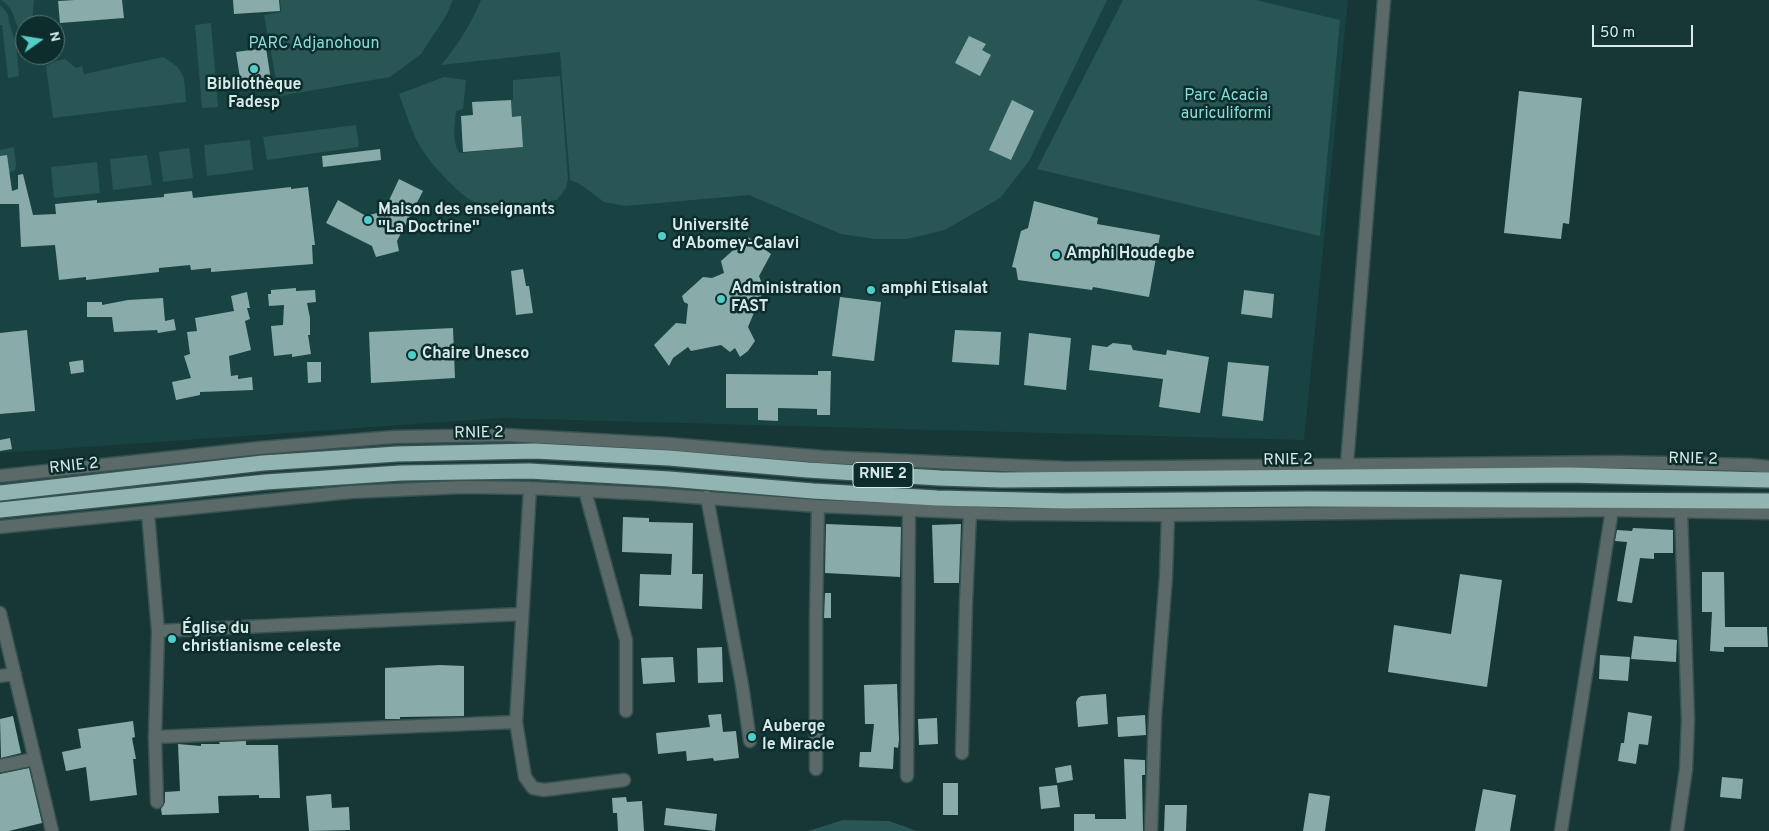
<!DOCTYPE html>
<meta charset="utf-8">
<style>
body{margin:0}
#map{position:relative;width:1769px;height:831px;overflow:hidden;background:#173736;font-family:Overpass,sans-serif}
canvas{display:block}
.north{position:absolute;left:15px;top:15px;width:50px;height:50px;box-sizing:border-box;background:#0c2d2c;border:1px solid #5d7877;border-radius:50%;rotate:77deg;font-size:14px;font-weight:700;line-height:20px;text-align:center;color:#d7e9e8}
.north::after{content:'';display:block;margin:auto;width:18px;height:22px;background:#53cdc9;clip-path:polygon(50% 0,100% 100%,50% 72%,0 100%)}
.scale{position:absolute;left:1592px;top:25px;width:101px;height:22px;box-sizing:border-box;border:2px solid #d7e9e8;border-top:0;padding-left:6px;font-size:15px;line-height:18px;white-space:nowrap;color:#d7e9e8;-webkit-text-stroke:4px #0c2d2c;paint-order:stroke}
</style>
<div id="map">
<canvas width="1769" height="831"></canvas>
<div class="north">N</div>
<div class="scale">50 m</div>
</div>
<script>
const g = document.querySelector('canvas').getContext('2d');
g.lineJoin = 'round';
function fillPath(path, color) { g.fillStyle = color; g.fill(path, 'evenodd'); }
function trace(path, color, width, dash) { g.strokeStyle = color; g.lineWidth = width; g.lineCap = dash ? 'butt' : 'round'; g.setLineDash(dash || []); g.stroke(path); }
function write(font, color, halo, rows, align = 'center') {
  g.font = font + ' Overpass,sans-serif'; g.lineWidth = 5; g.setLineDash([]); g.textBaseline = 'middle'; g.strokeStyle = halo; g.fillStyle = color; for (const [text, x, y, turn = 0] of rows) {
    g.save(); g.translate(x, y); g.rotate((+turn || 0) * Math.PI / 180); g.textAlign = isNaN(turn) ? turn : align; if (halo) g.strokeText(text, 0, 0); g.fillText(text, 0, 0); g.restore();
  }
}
const built = new Path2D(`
 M0 0H1348L1304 440 500 418 0 453ZM25 25H55V55H25Z`);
const green = new Path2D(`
 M1 0H34L32 25H25V31L22 32C11 21 17 10 1 0Z
 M280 0H453L446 16 421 54 390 77 279 96 264 15 281 12Z
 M481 0H1107L1029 161 1000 198 945 230 907 239H875L841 234 749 195 625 206 604 202 580 184 570 180 560 52 441 65C458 45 471 24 481 0Z
 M1123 0H1256L1340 20 1320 236 1037 169Z
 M0 5 8 14 9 22 16 44 19 76 8 78 2 25H0Z
 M211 23 218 107 202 108 195 25Z
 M163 57C187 71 184 77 186 102L53 118 46 66 56 61 65 59 76 68 82 66 84 74Z
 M560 76 568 179 566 188 557 200C533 203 505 211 481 205 460 199 424 157 415 137 409 123 404 108 399 94L444 77 466 80 463 109 456 111C455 123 451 143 460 153L523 147 521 117H512L511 100H513V80Z
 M356 125 359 147 267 160 263 137Z
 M250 140 253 170 207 176 204 145Z
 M14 147 16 165 15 170 9 173 0 174V150Z
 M189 148 193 178 163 182 159 152Z
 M147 155 152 185 113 190 110 159Z
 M97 162 100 193 54 198 51 167Z
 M843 820 889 821 917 831H808Z`);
const building = new Path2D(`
 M75 0H122L124 18 60 23 58 1Z
 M233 0H279L280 11 234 14Z
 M969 36 986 44 982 50 991 55 980 76 955 63Z
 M266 48 272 87 242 91 236 52Z
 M1519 91 1582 98 1569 224 1563 223 1561 239 1504 233Z
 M511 100 512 117 521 116 523 147 463 152 461 116 473 115 472 102Z
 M1012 100 1034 111 1011 160 989 150Z
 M380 149 381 160 323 167 322 156Z
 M7 155 12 191 18 189V175L23 174 33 215 56 214 55 204 97 200V203L164 197V194L192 191 193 198 291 187V189L308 187 315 245H312L313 264 211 272V268L191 270 190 265 159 268V272L86 280V277L59 280 55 245 21 247 19 204H0V156Z
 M399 179 423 191 397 241 399 251 376 257 372 246 326 223 338 200 366 216 384 211Z
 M1034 201 1098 218 1097 224 1160 235 1149 297 1093 287 1092 290 1018 280 1016 268 1012 267 1021 231 1028 228Z
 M748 237 771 254 759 276 764 289 748 327 755 341 748 351 740 357 735 348 730 352 721 345 691 351 688 347 673 358 669 366 654 345 676 323 686 324 688 304 684 302 682 296 703 277 712 278 724 273 721 261Z
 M523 269 526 286H529L533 313 516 315 511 271Z
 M296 288V291L315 290 316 302 307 303 310 318V335H308L311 354 292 357V354L274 356 271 326 283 325 284 305 269 306 268 294H271V290Z
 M1244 290 1274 294 1272 318 1241 314Z
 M247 292 250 308H247L250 319 245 321 251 350 229 356 231 376 238 375V379L252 377 253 390 200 392V395L176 400 172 382 191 378 184 356 190 354 187 332 197 331 195 318 234 311 231 296Z
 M840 297 881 302 874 361 832 356Z
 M163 298 165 321 174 319 176 330 158 333 157 330 114 332 112 317H87V302H102V305L128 300Z
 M453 328 455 378 371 383 369 332Z
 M27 330 35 411 0 414V333Z
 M955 330 1001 332 999 365 952 362Z
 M1029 333 1071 338 1066 390 1024 385Z
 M1113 343 1131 345 1133 350 1166 355 1167 350 1209 357 1200 413 1159 407 1163 379 1089 370 1092 345 1107 347Z
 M83 360 84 372 71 374 69 362Z
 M307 362H321V382L308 383Z
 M1228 362 1269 366 1263 421 1222 416Z
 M818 371H831L830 415H817V409L778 408V421L758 420V408H726V374L818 375Z
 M10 438 12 449 0 451V440Z
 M623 517 649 518V522L693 523 692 574H703L702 609 639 606 640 574 671 575 672 554 622 552Z
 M826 524 901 527 900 577 825 573Z
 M961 524 959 583H934L932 525Z
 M1633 528 1673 530V553H1654V559L1640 558 1632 603 1617 601 1627 542 1615 541 1617 530 1632 531Z
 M1702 572H1724L1725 627H1767L1768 647H1724V652L1710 651 1712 612H1702Z
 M1460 574 1502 580 1487 687 1388 672 1394 625 1451 634Z
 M825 593H831V618H824Z
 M1634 636 1677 640 1676 662 1631 659Z
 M722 647 723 682 698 683 697 648Z
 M1600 655 1630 657 1628 681 1599 679Z
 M673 657 675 682 643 684 641 658Z
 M440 665 464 666V716L400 717V719H385V668Z
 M897 684 899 740 898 748 894 747 893 769 859 767 860 752H871L874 724H865L864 685Z
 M1106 694 1108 724 1078 727 1076 702 1078 698 1081 696Z
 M1628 712 1652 716 1648 745 1639 744 1636 764 1618 761 1621 743H1624Z
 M721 714 723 732 736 731 739 758 714 761 713 758 687 761 686 751 658 754 656 733 710 727 708 715Z
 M1145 715 1146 735 1118 737 1117 717Z
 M13 716 21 753 1 758 0 719Z
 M937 718 938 744 919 745 918 719Z
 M133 721 135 737 132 738 136 759H133L137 795 90 801 86 767 66 771 62 752 81 748 78 729Z
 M246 741V745H278L280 798H259V795L218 796 219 813 162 815 161 809 165 802V792L180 791 178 744 201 746V744H220L219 742Z
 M1124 759 1145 760V775H1142L1143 831H1074V814H1095V819H1126Z
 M1071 765 1073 780 1057 783 1055 768Z
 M29 768 42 823 9 831H0V774Z
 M1722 777 1743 779 1741 799 1720 797Z
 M943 783H958V815H943Z
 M1057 785 1060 807 1041 809 1039 787Z
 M1483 789 1516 795 1510 831H1475Z
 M1309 793 1330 796 1325 831H1303Z
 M331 794 332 808 349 807 350 830 309 831 306 796Z
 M626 797 627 802 642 801 644 831H618L617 813H613L612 798Z
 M1165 805H1187L1186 831H1164Z
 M666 808 717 814 715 831 664 825Z`);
const minor = new Path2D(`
 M1347 464 1384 0
 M0 476 260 448 394 437 505 435 669 444 824 457 1067 468 1620 462 1750 465 1769 467
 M530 488 516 722 525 777 533 788 544 790 624 780
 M585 491 626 640V711
 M707 497 742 685 750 741
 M148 513 158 631 155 737 157 802
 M0 527 351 492 464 487 530 488 651 494 818 506 1006 514 1168 515 1612 510 1769 513
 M0 613 52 831
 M158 631 522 614
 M0 676 15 674
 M155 737 516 722
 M962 753 966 602 970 512
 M0 766 34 759
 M816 769V618L818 506
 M907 776 909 510
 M1151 831 1155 717 1166 576 1168 515
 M1561 831 1612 510
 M1677 831 1686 769 1688 720 1681 510`);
const highway = new Path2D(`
 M0 493 263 463 397 454 535 451 669 458 808 470 940 478 1001 480 1569 475 1769 480
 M0 510 266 482 401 473 529 471 669 479 813 491 937 498 1064 501 1307 499 1769 501`);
const markers = [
 [254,69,5,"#53cdc9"],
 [368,220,5,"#53cdc9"],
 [662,236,5,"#53cdc9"],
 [1056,255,5,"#53cdc9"],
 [871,290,5,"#53cdc9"],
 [721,299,5,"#53cdc9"],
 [412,355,5,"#53cdc9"],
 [172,639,5,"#53cdc9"],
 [752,737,5,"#53cdc9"]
];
const shields = [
 [883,475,60]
];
const shieldNames = [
 ["RNIE 2",883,475]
];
const parkNames = [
 ["PARC Adjanohoun",314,45],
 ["Parc Acacia",1226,97],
 ["auriculiformi",1226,115]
];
const poiNames = [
 ["Bibliothèque",254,86,"center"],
 ["Fadesp",254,104,"center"],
 ["Maison des enseignants",378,211],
 ["''La Doctrine''",378,229],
 ["Université",672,227],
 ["d'Abomey-Calavi",672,245],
 ["Amphi Houdegbe",1066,255],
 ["Administration",731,290],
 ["FAST",731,308],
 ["amphi Etisalat",881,290],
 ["Chaire Unesco",422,355],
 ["Église du",182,630],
 ["christianisme celeste",182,648],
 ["Auberge",762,728],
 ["le Miracle",762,746]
];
const streetNames = [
 ["RNIE 2",479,434,-1],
 ["RNIE 2",1693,460,1],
 ["RNIE 2",1288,461,-1],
 ["RNIE 2",74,467,-6]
];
fillPath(built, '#184342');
fillPath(green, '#285654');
fillPath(building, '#89acaa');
trace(minor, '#365352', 15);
trace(highway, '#365352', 18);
trace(minor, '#5b6968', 12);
trace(highway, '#92b5b3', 15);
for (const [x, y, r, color] of markers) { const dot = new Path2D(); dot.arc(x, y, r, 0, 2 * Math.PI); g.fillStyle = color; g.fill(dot); trace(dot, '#0c2d2c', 2); }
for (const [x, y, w] of shields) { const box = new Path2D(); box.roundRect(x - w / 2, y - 12.5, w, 25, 4); g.fillStyle = '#0c2d2c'; g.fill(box); trace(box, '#d7e9e8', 1); }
write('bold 15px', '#d7e9e8', null, shieldNames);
write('16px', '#86dcd8', '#0c2d2c', parkNames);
write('bold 16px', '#d7e9e8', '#0c2d2c', poiNames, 'left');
write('16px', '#d7e9e8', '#0c2d2c', streetNames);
</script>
